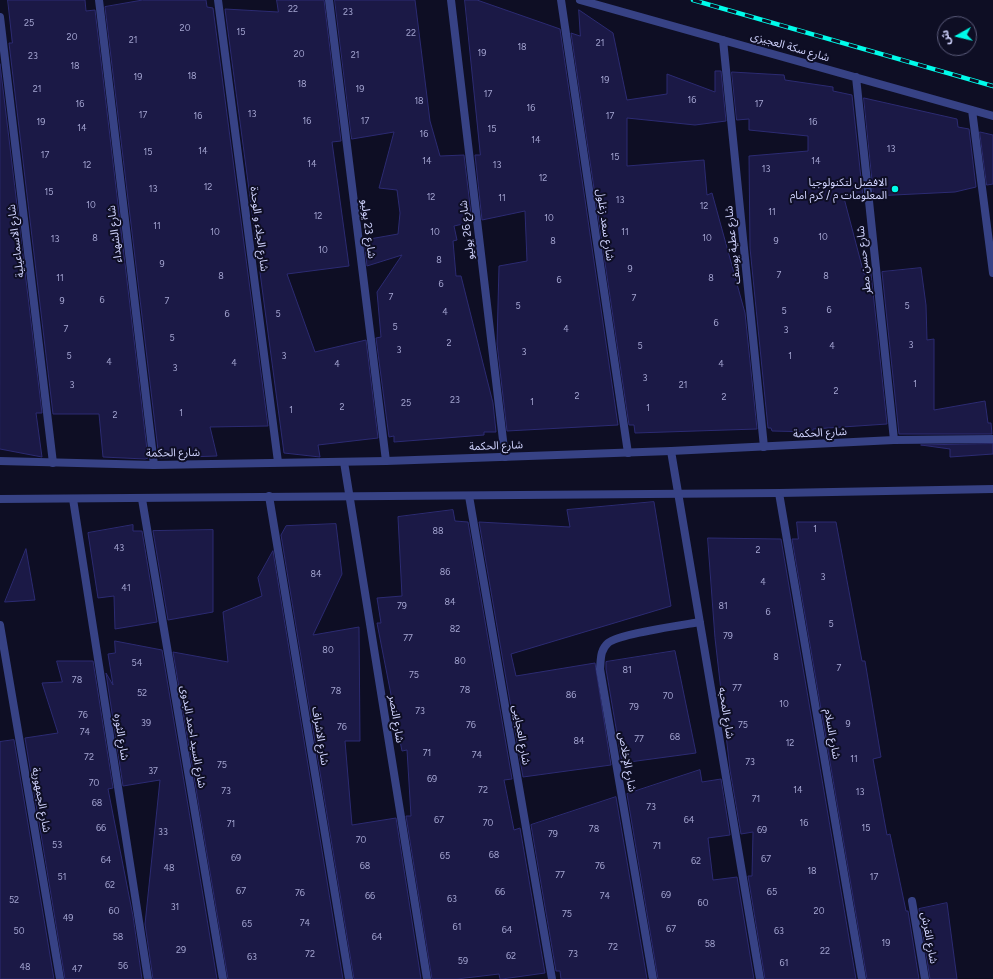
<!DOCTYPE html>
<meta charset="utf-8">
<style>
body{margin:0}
#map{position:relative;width:993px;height:979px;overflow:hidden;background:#0e0e24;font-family:Figtree,"Noto Sans Arabic",sans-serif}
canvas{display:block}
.north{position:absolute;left:937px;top:16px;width:40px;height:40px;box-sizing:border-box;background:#0e0e24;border:1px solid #5c5d7c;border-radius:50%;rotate:262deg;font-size:11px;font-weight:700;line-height:16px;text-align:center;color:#d1d4ff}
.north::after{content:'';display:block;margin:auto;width:14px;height:18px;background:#00fcea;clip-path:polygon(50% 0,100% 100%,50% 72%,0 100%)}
</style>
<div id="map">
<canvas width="993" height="979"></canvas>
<div class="north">ش</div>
</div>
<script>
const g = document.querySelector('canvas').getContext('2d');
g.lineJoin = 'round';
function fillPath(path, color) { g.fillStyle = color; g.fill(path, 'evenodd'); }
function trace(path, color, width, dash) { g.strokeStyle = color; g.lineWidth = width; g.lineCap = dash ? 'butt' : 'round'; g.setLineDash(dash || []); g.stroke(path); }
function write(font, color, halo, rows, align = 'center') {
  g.font = font + ' Figtree,"Noto Sans Arabic",sans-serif'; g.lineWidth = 4; g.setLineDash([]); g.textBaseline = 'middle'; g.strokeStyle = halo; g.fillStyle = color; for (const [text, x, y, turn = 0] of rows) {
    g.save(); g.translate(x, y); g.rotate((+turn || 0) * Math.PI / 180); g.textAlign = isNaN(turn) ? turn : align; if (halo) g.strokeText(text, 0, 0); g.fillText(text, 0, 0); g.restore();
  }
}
const building = new Path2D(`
 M8 0H85L86 11 95 10 148 458 145 459 103 457 99 414H53L9 43H12Z
 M143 0H206L207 7 213 8 268 426 210 427 217 456 159 458 105 7Z
 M277 0H324L341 141 332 142 349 266 287 274 315 352 366 340 378 438 318 445 320 457 284 453 225 9 278 12Z
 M335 0H415L430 121 440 156 464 155 472 222 454 226 457 240 453 241 456 276H461L493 403 496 432H484V435L394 442V436L389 437 376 338 381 337 377 292 402 255 367 266 364 240 398 234 400 213 397 190 379 188 394 132 352 139Z
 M465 0H477L560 29 618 425 507 431 497 344 499 266 527 261 525 211 482 220 475 155H480Z
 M579 10 613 33 627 100 667 94V74L715 92V71H721L726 121 695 125 627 118V166L704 160 707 195 712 193 745 313 757 429 635 433 634 425H629L571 33 580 36Z
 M0 64 42 413H36L42 457 0 449Z
 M732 72 784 75 785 80 833 87V91L852 95 863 197 844 198 864 274 871 273 887 424 813 429V432L772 431 771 428H768L750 248 749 156 808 151V136L749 130V119L737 120Z
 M864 98 957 119 958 127 969 129 976 187 955 192 874 196Z
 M980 132 993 135V184L987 185Z
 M921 268 926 305 927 340 934 339V410L985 401 988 423H991L992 434H899L882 272Z
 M993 444V454L950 457V449L921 445Z
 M654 502 671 606 511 654 516 676 595 663 611 765 523 777 479 522 570 527 567 510Z
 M453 510 455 521 468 522 512 779 504 780 514 830 520 828 545 973 502 979H500L499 974 457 979H432L406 816H411L407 750 402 751 377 623H381L377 598 402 596 398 517Z
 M797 522H836L862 661H865L881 757 873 759 887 835 890 834 906 911H908L919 979H867L792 539H798Z
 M336 524 342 574 313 635 359 627 360 741H345L352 825 396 818 421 979H354L281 535 286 526Z
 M133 525V531H142L157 622 115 629 114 596 98 598 88 533Z
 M213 530V612L168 620 153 531Z
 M708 538 781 539 856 979H765L748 876H752L753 832 741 834 730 770 715 638Z
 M26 549 35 600 5 602Z
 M273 551 343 979H228L173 652 228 662 223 612 262 596 258 578Z
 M115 641 162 650 217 979H153L145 924 160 780 123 786 106 673 113 685 108 654 115 653Z
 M675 651 696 753 622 763 606 669V662Z
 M57 661H93L113 788 108 789 133 916 142 979H65L25 738 58 733 42 683 62 682Z
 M14 740 54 979H0V742Z
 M700 770 702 782 721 779 730 835 708 838 713 880 737 877 754 979H658L627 794Z
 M616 797 647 979H561L560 971H556L531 825Z
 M947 903 957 979H930L919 909Z`);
const minor = new Path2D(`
 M99 0 154 465
 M218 0 278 462
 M329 0 386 461
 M451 0 505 457
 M561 0 628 453
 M580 0 993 116
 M0 17 53 463
 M723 40 764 447
 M856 77 894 440
 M972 110 993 273
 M671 451 760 979
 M344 462 427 979
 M779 493 862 979
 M269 496 349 979
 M469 496 552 979
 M73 499 148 979
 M142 499 223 979
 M0 625 60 979
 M912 901 925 979
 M653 979 600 669C601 659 600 650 608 643 618 634 683 625 700 622`);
const tertiary = new Path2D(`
 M0 461 154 465 386 461 671 451 894 440 993 439
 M0 499 779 493 993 489`);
const rail = new Path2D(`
 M693 0 993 86`);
const markers = [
 [895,189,4,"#00fcea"]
];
const numberNames = [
 ["22",293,9],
 ["23",348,12],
 ["25",29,23],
 ["20",185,28],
 ["15",241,32],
 ["22",411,33],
 ["20",72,37],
 ["21",133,40],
 ["21",600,43],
 ["18",522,47],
 ["19",482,53],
 ["20",299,54],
 ["21",355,55],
 ["23",33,56],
 ["18",75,66],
 ["18",192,76],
 ["19",138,77],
 ["19",605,80],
 ["18",302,84],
 ["21",37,89],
 ["19",360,89],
 ["17",488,94],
 ["16",692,100],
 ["18",419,101],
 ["16",80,104],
 ["17",759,104],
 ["16",531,108],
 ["13",252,114],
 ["17",143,115],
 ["16",198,116],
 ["17",610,116],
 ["16",307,121],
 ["17",365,121],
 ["19",41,122],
 ["16",813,122],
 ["14",82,128],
 ["15",492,129],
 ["16",424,134],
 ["14",536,140],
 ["13",891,149],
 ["14",203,151],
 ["15",148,152],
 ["17",45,155],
 ["15",615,157],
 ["14",427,161],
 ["14",816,161],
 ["14",312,164],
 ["12",87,165],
 ["13",497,165],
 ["13",766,169],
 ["12",543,178],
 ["12",208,187],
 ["13",153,189],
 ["15",49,192],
 ["12",431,197],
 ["11",502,198],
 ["13",620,200],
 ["10",91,205],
 ["12",704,206],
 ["11",772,212],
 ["12",318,216],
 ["10",549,218],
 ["11",157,226],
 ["10",215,232],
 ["10",435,232],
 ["11",625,232],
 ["10",823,237],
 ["8",95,238],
 ["10",707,238],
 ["13",55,239],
 ["8",553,241],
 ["9",776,241],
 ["10",323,250],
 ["8",439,260],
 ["9",162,264],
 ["9",630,269],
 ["7",779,275],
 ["8",221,276],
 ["8",826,276],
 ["11",60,278],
 ["8",711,278],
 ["6",559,280],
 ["6",441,284],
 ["7",391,297],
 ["7",634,298],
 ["6",102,300],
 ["9",62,301],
 ["7",167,301],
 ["5",518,306],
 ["5",907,306],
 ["6",829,310],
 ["5",784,311],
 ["4",445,312],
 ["6",227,314],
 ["5",278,314],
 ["6",716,323],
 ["5",395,327],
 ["7",66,329],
 ["4",566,329],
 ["3",786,330],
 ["5",172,338],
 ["2",449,343],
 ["3",911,345],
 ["5",640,346],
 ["4",832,346],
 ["3",399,350],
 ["3",524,352],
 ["5",69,356],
 ["3",284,356],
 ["1",790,356],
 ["4",109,362],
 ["4",234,363],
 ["4",337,364],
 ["4",721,364],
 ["3",175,368],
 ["3",645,378],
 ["1",915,384],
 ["3",72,385],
 ["21",683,385],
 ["2",836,391],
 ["2",577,396],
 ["2",724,397],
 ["23",455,400],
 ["1",532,402],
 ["25",406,403],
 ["2",342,407],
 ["1",648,408],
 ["1",291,410],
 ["1",181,413],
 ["2",115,415],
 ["1",815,529],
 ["88",438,531],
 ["43",119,548],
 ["2",758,550],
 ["86",445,572],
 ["84",316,574],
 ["3",823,577],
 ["4",763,582],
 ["41",126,588],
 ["84",450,602],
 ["79",402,606],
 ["81",723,606],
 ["6",768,612],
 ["5",831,624],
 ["82",455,629],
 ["79",728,636],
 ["77",408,638],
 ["80",328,650],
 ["8",776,657],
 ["80",460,661],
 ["54",137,663],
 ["7",839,668],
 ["81",627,670],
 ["75",414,675],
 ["78",77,680],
 ["77",737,688],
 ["78",465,690],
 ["78",336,691],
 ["52",142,693],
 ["86",571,695],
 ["70",668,696],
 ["10",784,704],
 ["79",634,707],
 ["73",420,711],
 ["76",83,715],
 ["39",146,723],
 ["9",848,724],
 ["76",471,725],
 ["75",743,725],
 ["76",342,727],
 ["74",85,732],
 ["68",675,737],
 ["77",639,739],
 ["84",579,741],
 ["12",790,743],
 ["71",427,753],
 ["74",477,755],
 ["72",89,757],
 ["11",854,759],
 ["73",750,762],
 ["75",222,765],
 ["37",153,771],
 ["69",432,779],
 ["70",94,783],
 ["72",483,790],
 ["14",798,790],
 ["73",226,791],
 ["13",860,792],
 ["71",756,799],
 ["68",97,803],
 ["73",651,807],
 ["67",439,820],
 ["64",689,820],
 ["70",488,823],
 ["16",804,823],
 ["71",231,824],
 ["66",101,828],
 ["15",866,828],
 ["78",594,829],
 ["69",762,830],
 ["33",163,832],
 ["79",553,834],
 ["70",361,840],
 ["53",57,845],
 ["71",657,846],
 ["68",494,855],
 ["65",445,856],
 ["69",236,858],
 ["67",766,859],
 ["64",106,860],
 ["62",696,861],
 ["68",365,866],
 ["76",600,866],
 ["48",169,868],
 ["18",812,871],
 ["77",560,875],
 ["51",62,877],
 ["17",874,877],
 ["62",110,885],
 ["67",241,891],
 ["66",500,892],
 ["65",772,892],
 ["76",300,893],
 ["69",666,895],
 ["66",370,896],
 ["74",605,896],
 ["63",452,899],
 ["52",14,900],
 ["60",703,903],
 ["31",175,907],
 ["60",114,911],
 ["20",819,911],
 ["75",567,914],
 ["49",68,918],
 ["74",305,923],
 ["65",247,924],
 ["61",457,927],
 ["67",671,929],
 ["64",507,930],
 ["50",19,931],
 ["63",779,931],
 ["58",118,937],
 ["64",377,937],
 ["19",886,943],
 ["58",710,944],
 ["72",613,947],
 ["29",181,950],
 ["22",825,951],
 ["72",310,954],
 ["73",573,954],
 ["62",511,956],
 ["63",252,957],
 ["59",463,961],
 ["61",784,963],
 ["56",123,966],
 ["48",25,967],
 ["47",77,969]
];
const streetNames = [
 ["شارع سكة العجيزى",790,47,16],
 ["شارع سعد زغلول",605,225,82],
 ["شارع الجلاء و الوحدة",259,229,83],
 ["شارع 23 يوليو",368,229,83],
 ["شارع 26 يوليو",467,230,-97],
 ["شارع الشهداء",115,234,-97],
 ["شارع الاسماعيلية",16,241,-97],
 ["شارع عطية يوسف",733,245,-96],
 ["شارع حسن مطر",864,260,-96],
 ["شارع الحكمة",820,433,-3],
 ["شارع الحكمة",496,446,-2],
 ["شارع الحكمة",173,453,-1],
 ["شارع المحبه",726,713,81],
 ["شارع النصر",396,719,81],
 ["شارع السلام",832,734,80],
 ["شارع العجايبى",521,735,80],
 ["شارع الاشراف",320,736,81],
 ["شارع الثوره",121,737,81],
 ["شارع السيد احمد البدوى",193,737,80],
 ["شارع الإخلاص",627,762,80],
 ["شارع الجمهورية",41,800,80],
 ["شارع القرش",929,938,80]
];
const poiNames = [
 ["الافضل لتكنولوجيا",887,183],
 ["المعلومات م / كرم امام",887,196]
];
fillPath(building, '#1b1946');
trace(building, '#2c2b72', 1);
trace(minor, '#374285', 8);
trace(tertiary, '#374285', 8);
trace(rail, '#00fcea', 4.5);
trace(rail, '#0e0e24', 3, [9]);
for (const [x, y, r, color] of markers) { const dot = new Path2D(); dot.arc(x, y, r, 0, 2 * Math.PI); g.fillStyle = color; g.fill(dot); trace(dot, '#0e0e24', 1.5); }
write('9px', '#a4a5d1', null, numberNames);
write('11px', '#d1d4ff', '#0e0e24', streetNames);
write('11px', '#d1d4ff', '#0e0e24', poiNames, 'right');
</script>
